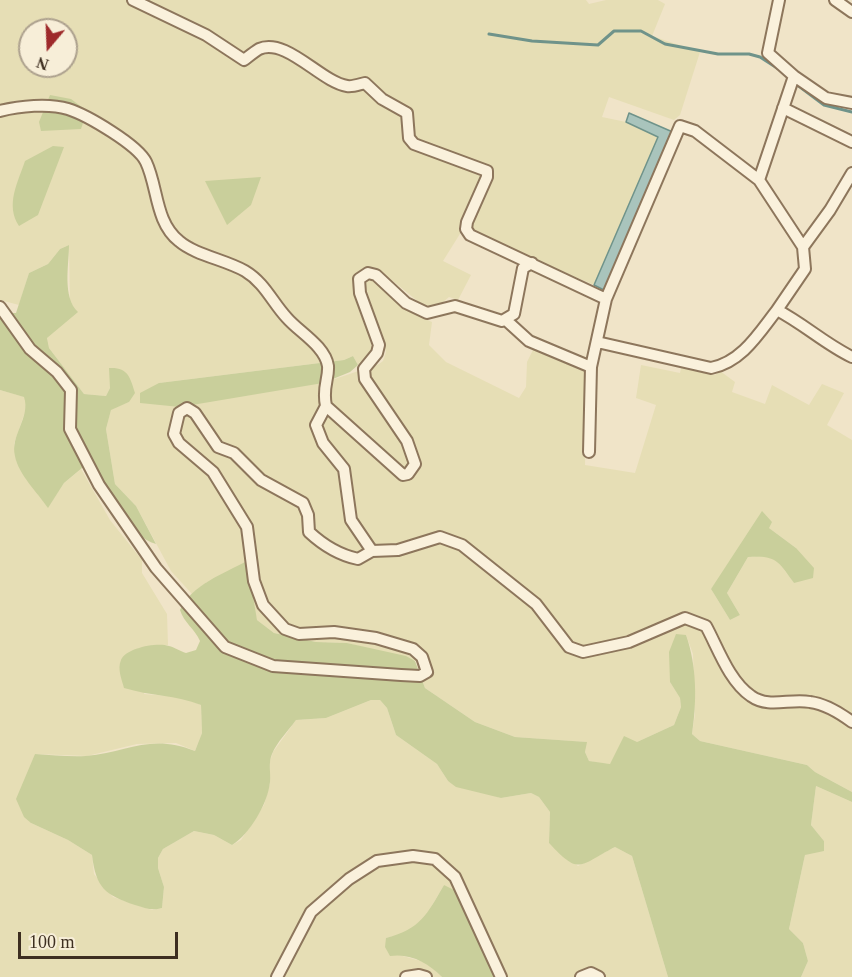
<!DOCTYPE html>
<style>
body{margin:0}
#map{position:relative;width:852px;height:977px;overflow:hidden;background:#f0e4c8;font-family:Georgia,serif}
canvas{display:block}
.north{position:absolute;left:18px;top:18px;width:60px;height:60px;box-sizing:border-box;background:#f7eed8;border:2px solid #ada18e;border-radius:50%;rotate:199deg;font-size:16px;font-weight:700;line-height:24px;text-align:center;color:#3d2e20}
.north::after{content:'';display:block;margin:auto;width:21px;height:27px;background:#9e2a2b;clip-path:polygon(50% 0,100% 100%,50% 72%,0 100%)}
.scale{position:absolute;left:18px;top:932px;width:160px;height:27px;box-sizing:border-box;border:3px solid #3d2e20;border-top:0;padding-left:8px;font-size:18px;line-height:21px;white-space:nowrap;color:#3d2e20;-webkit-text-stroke:4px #f7eed8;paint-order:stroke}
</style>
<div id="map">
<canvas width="852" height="977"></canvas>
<div class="north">N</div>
<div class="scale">100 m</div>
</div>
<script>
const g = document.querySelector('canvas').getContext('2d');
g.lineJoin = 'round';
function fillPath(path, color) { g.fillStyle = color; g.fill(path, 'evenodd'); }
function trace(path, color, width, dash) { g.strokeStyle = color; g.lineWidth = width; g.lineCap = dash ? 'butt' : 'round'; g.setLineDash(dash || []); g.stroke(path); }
const farmland = new Path2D(`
 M0 0H586L589 4 606 0H658L665 4 652 36 700 52 680 115 674 120 609 97 602 117 626 122 659 136 594 285 463 229 443 261 471 275 458 300 449 297 431 312 377 268H363L353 278V293L373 349 368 358 358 365 353 356 344 360 159 383H323L379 364 383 361 386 352 365 284 371 277 408 311 432 322 429 345 446 362 519 398 526 387 527 362 534 348 587 371 585 465 635 473 656 405 636 398 641 365 680 373 682 364 715 375 720 371 735 382 732 392 765 404 772 385 809 405 822 384 844 393 827 425 852 440V792L815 772 807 765 700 741 692 734 695 714 693 654 686 635 670 682 680 698 681 707 674 725 637 742 610 764 599 763 589 761 585 752 586 742 515 737 475 722 425 688 416 661 347 643 316 642 274 633 257 620 254 610 207 582 192 594 171 571 136 506 115 484 106 429 111 409 129 402 110 388 106 396 84 394 49 348 47 338 70 305 69 245 60 249 48 264 29 273 19 305 0 300ZM30 30H66V66H30ZM769 528 796 548 794 583 777 560 768 556 748 557 727 593 740 615 730 620 711 589Z
 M0 390 25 397 27 406 14 444 17 463 48 507 64 483 81 469 110 520 142 560V573L167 614 168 645H157L144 694 182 697 201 705 202 733 195 751 176 743 137 744 87 756 35 754 31 823 68 840 92 855 94 874 113 897 152 910 162 908 164 887 158 868V858L163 849 194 831 214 835 232 845 241 840 264 805 270 784V761L273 752 296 720 326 718 371 700H380L387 708 396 735 437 764 448 781 501 798 531 793 539 797 550 812 549 843 578 866 615 847 632 856 668 977H496L444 885 424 919 406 933 386 938 399 955 428 963 442 977H0Z
 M816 786 852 802V977H801L808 961 803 943 789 929 805 855 824 841 811 825Z`);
const green = new Path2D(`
 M50 95 71 99 87 111 81 129 41 131 39 122Z
 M53 146 64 147 38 215 19 226C5 205 18 182 25 161Z
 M261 177 251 205 227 225 205 181Z
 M69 245C69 265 62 297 78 312L47 338 49 348 84 394 106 396 110 388 109 368C128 367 130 377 135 393L129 402 111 410 106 429 115 484 136 506 156 544C130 538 103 485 88 463L64 483 48 508C38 493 18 474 15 456 10 435 31 417 24 397L0 390V313H16L29 273 48 264 60 249Z
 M353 356 358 365 350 372 323 383 180 407 140 403V393L159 383 344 360Z
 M762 511 772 522 769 528 796 548 814 568 813 578 794 583C778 561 777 555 748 557L727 593 740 615 730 620 711 589Z
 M247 561 257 620 274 633 316 642 347 643 406 656 415 661 425 688 475 722 515 737 587 742 585 752 589 761 610 764 624 736 637 742 674 725 681 707 680 698 670 682 669 652 676 634 686 635C697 666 697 702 692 734L700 741 807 765 815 772 852 792V802L816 786 811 825 824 841V851L805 855 789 929 803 943 808 961 801 977H668L632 856 615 847C578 866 580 876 549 843L550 812 539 797 531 793 501 798 456 787 448 781 437 764 396 735 387 708 380 700H371L326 718 296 720C288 731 277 742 272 754 268 763 271 773 270 782 268 803 250 834 232 845L214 835 194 831 163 849 158 858V868L164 887 162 908C152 911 145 908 135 905 105 895 96 888 92 855L68 840 31 823 24 817 16 799 35 754C52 755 70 757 86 756 128 752 151 733 195 751L202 733 201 705C176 695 150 696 124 688 122 680 117 669 121 660 126 648 157 642 169 646 174 647 180 651 186 653L196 650 200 641C195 629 184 623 180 610 191 585 225 573 247 561Z
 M444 885 454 890 496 977H442C428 963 411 953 390 956L385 947 386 938C421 929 427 914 444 885Z`);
const water = new Path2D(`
 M629 113 675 133 606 291 594 285 658 137 626 122Z`);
const stream = new Path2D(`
 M489 34 532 41 598 45 614 31H641L665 44 718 54H749L760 57 777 68
 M796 84 824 105 852 112`);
const minor = new Path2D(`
 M133 0 206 35 244 60C248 57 254 52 259 49 286 37 321 82 347 86 353 87 360 84 365 83L382 99 407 113 409 138 414 144 487 171V177L467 222 466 229 470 235 606 299
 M779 0 768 53 794 76
 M835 0 852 12
 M783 108 852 142
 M0 111C19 106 49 103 68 109 87 115 138 145 146 162 158 187 155 222 179 241 195 255 226 260 245 271 265 283 272 302 287 318 299 332 325 346 328 366 329 379 322 387 326 406L403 475 408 474 415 464 407 441 365 379 364 369 377 353 379 345 360 293 359 279 368 273 376 275 406 303 427 313 455 306 502 321 514 314 523 268 532 263
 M759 180 794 76 826 98 852 103
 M0 307 30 349 57 372 71 390 70 429 99 485 156 568 225 647 273 666 401 675 420 676 427 672 422 657 413 649 376 638 334 632 299 634 285 629 263 605 254 581 247 527 213 472 179 443 174 434 179 413 187 408 195 413 218 447 234 453 261 480 303 503 308 515 309 532C323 545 339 555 358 559L372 551 398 550 440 537 462 545 536 604 569 647 583 652 629 642 685 618 706 626C718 648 729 681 751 696 769 709 790 698 810 702 825 704 840 713 852 722
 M777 310 805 269 803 247 830 210 852 173
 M507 321 529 341 591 367 606 299 680 126 695 131 759 180 803 247
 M597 342 711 368C742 362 759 333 777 310 804 324 825 344 852 357
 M326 406 316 425 323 443 344 469 351 520 372 551
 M589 452 591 367
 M277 977 311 912 349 879 377 861 413 856 435 859 455 877 501 977
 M406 977 419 975 426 977
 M581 977 591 973 599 977`);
fillPath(farmland, '#e6deb5');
fillPath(green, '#c9cf9b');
fillPath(water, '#a9c4bc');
trace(water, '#6f938a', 1.5);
trace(stream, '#6f938a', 3);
trace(minor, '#8d765c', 14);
trace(minor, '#faf1dc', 10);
</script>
